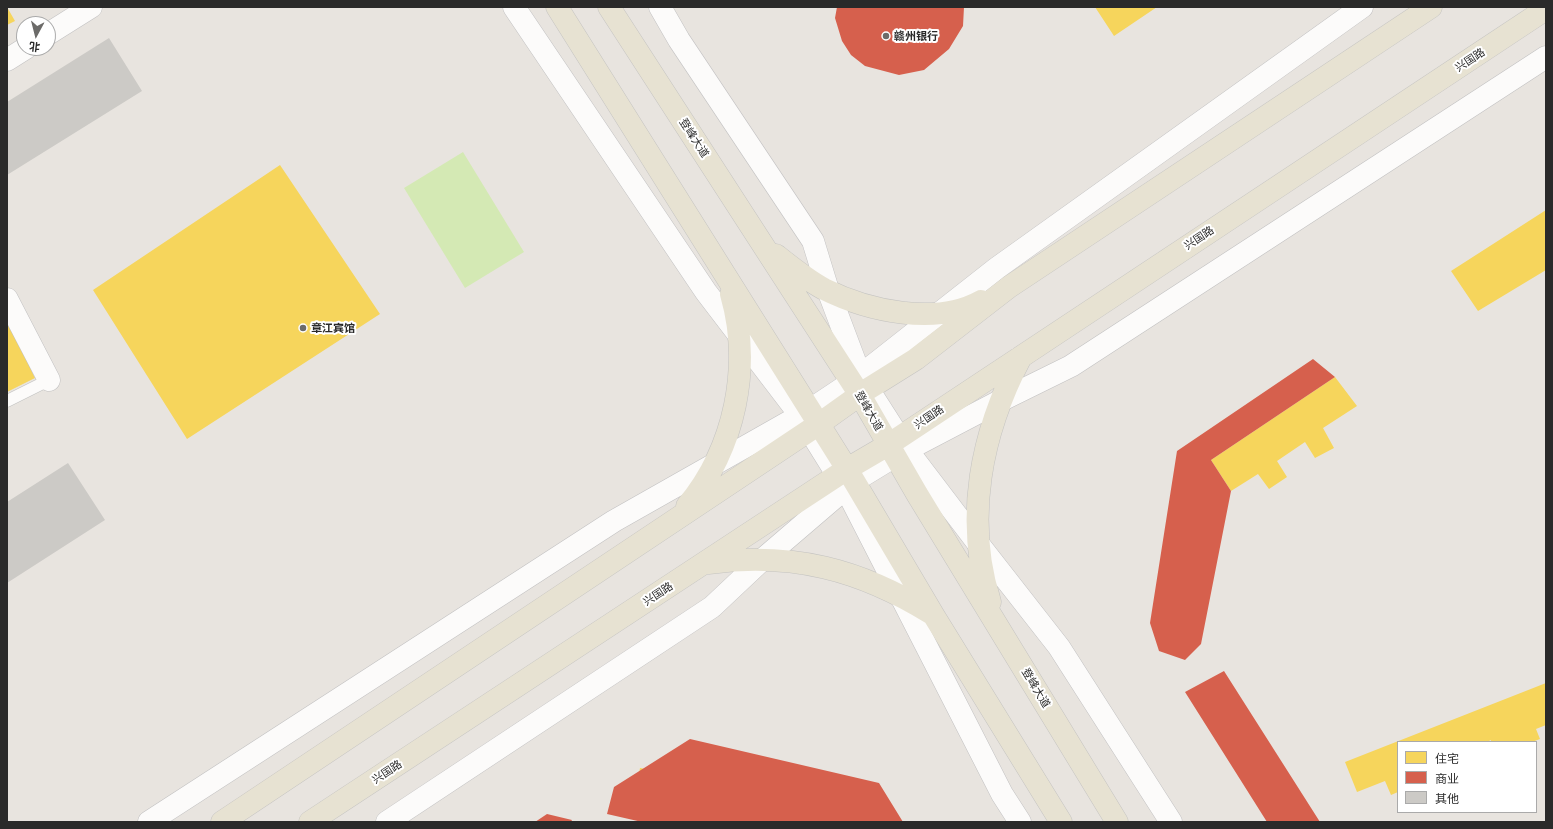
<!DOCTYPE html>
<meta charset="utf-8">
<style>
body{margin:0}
#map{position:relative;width:1553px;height:829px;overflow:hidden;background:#e8e4df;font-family:Barlow,"Noto Sans SC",sans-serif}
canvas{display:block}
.frame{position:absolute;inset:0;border:8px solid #2a2a2a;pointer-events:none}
.legend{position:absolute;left:1397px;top:741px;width:140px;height:72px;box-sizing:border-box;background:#fff;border:1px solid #aaa;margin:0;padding:5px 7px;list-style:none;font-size:12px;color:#2a2a2a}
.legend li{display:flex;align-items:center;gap:8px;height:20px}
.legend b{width:20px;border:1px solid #aaa}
.north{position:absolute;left:16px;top:16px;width:40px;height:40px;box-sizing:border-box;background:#fff;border:1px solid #aaa;border-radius:50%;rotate:187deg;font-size:11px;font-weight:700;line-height:16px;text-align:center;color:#2a2a2a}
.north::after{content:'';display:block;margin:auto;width:14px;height:18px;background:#6c6b69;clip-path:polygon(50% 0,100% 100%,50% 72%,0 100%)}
</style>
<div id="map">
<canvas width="1553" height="829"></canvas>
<div class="frame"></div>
<ul class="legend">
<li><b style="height:11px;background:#f6d55c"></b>住宅</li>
<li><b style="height:11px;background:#d6604d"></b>商业</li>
<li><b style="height:11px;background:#cccac6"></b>其他</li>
</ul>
<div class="north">北</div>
</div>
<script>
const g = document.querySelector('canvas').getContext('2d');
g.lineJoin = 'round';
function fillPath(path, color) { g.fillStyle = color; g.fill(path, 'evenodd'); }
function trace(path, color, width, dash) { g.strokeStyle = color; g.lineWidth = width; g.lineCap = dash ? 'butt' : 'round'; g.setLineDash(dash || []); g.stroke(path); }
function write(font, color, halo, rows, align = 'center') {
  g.font = font + ' Barlow,"Noto Sans SC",sans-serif'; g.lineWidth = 4; g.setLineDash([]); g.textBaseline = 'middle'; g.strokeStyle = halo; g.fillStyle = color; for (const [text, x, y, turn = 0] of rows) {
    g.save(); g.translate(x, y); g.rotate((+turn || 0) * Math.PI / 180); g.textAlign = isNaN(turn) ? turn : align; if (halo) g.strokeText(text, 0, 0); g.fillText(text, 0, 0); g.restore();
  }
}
const pitch = new Path2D(`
 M463 152 524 252 465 288 404 188Z`);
const homes = new Path2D(`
 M7 7 15 21 7 25Z
 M1095 7H1157L1114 36Z
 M280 165 380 314 187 439 93 290Z
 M1546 210V270L1478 311 1451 271Z
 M10 324 35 378 7 392V326Z
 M1335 377 1357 406 1323 428 1334 448 1315 458 1305 442 1277 461 1287 477 1269 489 1258 474 1231 491 1211 460Z
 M1546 683V725L1536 729 1540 739 1532 742H1491V740L1487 742H1398V792L1391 795 1385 781 1357 792 1345 762Z
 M682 751 709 756 705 782 729 786 723 822H655L657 813 633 808 640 768 678 775Z
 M824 783 852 788 847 815 871 819V822H779L782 801 820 808Z`);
const shops = new Path2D(`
 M837 7H964L963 26 949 49 924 70 899 75 865 66 851 55 842 41 835 18Z
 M1313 359 1335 377 1211 460 1231 491 1201 644 1185 660 1159 651 1150 623 1177 451Z
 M1224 671 1320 822H1267L1185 692Z
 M690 739 879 783 903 822H642L607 814 614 787Z
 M547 814 572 820 571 822H535Z`);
const building = new Path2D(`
 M109 38 142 91 7 175V102Z
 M68 463 105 520 7 583V502Z`);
const service = new Path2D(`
 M7 401 49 380`);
const minor = new Path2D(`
 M48 34 91 7
 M7 60 26 48
 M7 299 49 380`);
const tertiary = new Path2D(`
 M514 7 706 292 800 415 846 489 1002 794 1020 822
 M660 7 679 40 813 241 828 290 860 375 868 389 907 450 980 546 1059 647 1171 822
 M149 822 614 521 810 410 852 382 997 268 1362 7
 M387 822 712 607 763 559 854 481 895 456 1000 401 1071 366 1546 57`);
const primary = new Path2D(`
 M557 7 847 469 934 616 1061 822
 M609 7 860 395 917 494 1117 822
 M776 255C791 267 807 280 824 289 868 311 936 326 981 301
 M687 506C735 448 752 367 731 294
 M708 563C792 552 860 569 932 614
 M990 602C964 518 981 433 1021 357
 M222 822 819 424 868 389 916 359 1009 287 1431 7
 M310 822 847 469 888 445 1546 9`);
const markers = [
 [886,36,4,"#6c6b69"],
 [303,328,4,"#6c6b69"]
];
const poiNames = [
 ["赣州银行",894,36],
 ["章江宾馆",311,328]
];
const streetNames = [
 ["兴国路",1470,60,-33],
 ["登峰大道",694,138,57],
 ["兴国路",1199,238,-33],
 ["登峰大道",869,411,60],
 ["兴国路",929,417,-34],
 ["兴国路",658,594,-33],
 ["登峰大道",1036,688,59],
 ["兴国路",387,772,-33]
];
fillPath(pitch, '#d4e9b4');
fillPath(homes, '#f6d55c');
fillPath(shops, '#d6604d');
fillPath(building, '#cccac6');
trace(service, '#c1c0c1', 13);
trace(minor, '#c1c0c1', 23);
trace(tertiary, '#c1c0c1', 23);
trace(primary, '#c4c3c1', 23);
trace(service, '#fcfbfa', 12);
trace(minor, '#fcfbfa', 22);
trace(tertiary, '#fcfbfa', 22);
trace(primary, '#e7e2d2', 22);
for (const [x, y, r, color] of markers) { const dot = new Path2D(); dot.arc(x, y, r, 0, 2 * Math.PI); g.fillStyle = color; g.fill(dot); trace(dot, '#fff', 1.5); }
write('bold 11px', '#2a2a2a', '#fff', poiNames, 'left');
write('11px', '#2a2a2a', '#fff', streetNames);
</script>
